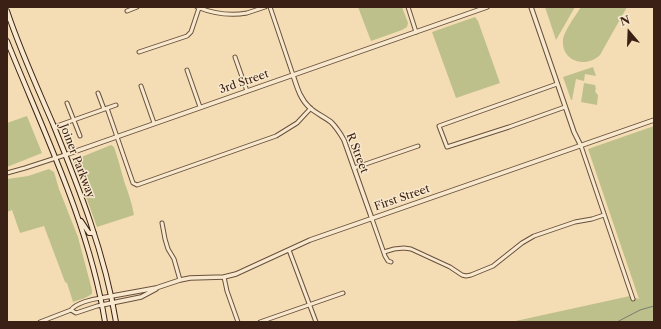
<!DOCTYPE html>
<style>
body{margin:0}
#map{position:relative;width:661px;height:329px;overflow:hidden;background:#f4ddb4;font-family:"Libre Caslon Text",serif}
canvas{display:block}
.frame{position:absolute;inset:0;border:8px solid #3b2115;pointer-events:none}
.north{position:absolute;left:609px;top:12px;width:40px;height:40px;-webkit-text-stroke:3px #f8e9ce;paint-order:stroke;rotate:341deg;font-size:11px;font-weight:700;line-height:16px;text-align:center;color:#3b2115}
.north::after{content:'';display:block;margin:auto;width:14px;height:18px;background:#3b2115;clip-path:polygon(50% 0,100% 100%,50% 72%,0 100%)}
</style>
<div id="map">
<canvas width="661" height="329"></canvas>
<div class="frame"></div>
<div class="north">N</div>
</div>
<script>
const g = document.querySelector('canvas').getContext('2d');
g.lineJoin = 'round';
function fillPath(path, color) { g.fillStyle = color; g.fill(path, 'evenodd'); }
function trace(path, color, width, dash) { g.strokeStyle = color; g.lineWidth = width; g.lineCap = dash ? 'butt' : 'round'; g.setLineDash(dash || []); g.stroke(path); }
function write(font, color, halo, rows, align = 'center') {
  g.font = font + ' "Libre Caslon Text",serif'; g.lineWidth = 3; g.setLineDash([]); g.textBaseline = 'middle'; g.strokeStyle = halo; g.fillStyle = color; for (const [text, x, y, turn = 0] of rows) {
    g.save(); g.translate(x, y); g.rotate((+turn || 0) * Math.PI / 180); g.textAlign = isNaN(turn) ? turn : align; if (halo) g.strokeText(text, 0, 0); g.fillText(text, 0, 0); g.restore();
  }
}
const green = new Path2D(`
 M358 7H402L408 23 407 27 402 30 371 41Z
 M545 7H575L556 40Z
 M581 7H627L600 55C586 69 561 61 563 40 564 31 576 15 581 7Z
 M475 17 478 21 500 83 456 98 432 32Z
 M593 67 596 76 585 74 584 81 576 79 572 100H571L563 77Z
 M584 83 595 85 596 89 595 90 596 93 598 95 597 105 581 102Z
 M27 116 42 153 7 167V123Z
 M654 126V322H511L630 296 639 299 588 149Z
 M111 145 114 147C118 158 121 170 124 181 128 192 132 203 134 215L97 227 74 164V160Z
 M49 169 54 172 59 189 78 237 92 290V294L85 298 73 302 67 283 65 282 44 226 20 233 12 210 7 212V179L28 176Z`);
const stream = new Path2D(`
 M617 322 640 310 654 306`);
const minor = new Path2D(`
 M197 7C212 13 231 16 247 13 253 11 259 9 265 7
 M270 7 293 75
 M408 7 416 32
 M127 11 137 7
 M139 52 187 36 191 32 199 8
 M235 57 247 91
 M187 70 200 107
 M557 84 439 126 447 147 509 127 565 107
 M141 86 154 123
 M98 93 104 109
 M67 103 80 136
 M107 108 133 183 137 185 276 136 297 123 311 108
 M54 127 116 105
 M581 146 633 299
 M354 168 418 146
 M7 173 25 168 65 155
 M372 219 385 256 388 261 391 262
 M162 223 165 239 168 249 174 259 180 280
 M289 250 316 322
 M384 252 394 249 404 248 411 249 450 267 462 275 466 276 471 275 493 266 522 243 534 236 575 222 592 219 604 215
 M224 277 227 291 238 322
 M71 310 76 313 97 306 102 305
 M40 322 71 310C76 303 92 299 101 298
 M260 322 343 293`);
const tertiary = new Path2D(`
 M531 7 574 132 581 146
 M293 75C297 87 300 99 310 108 316 113 324 117 331 122 336 127 340 133 344 140L372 219
 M65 155 487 7
 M101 298 156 288 180 280 190 278 224 277 236 274 310 240 654 120
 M102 305 141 297 156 289`);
const secondary = new Path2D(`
 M7 11C20 50 37 87 53 124 79 188 105 254 116 322
 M7 41C44 133 89 224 105 322
 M81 221 89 233H94`);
const streetNames = [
 ["3rd Street",244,82,-19],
 ["R Street",357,153,69],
 ["Joiner Parkway",77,161,69],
 ["First Street",402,198,-19]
];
fillPath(green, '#bec08b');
trace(stream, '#757e70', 1);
trace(minor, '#69503d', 5);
trace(tertiary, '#69503d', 5.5);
trace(secondary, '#3b2115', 6);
trace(minor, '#f8e9ce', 3);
trace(tertiary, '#f8e9ce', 3.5);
trace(secondary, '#f8e9ce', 4);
write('11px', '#3b2115', '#f8e9ce', streetNames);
</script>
